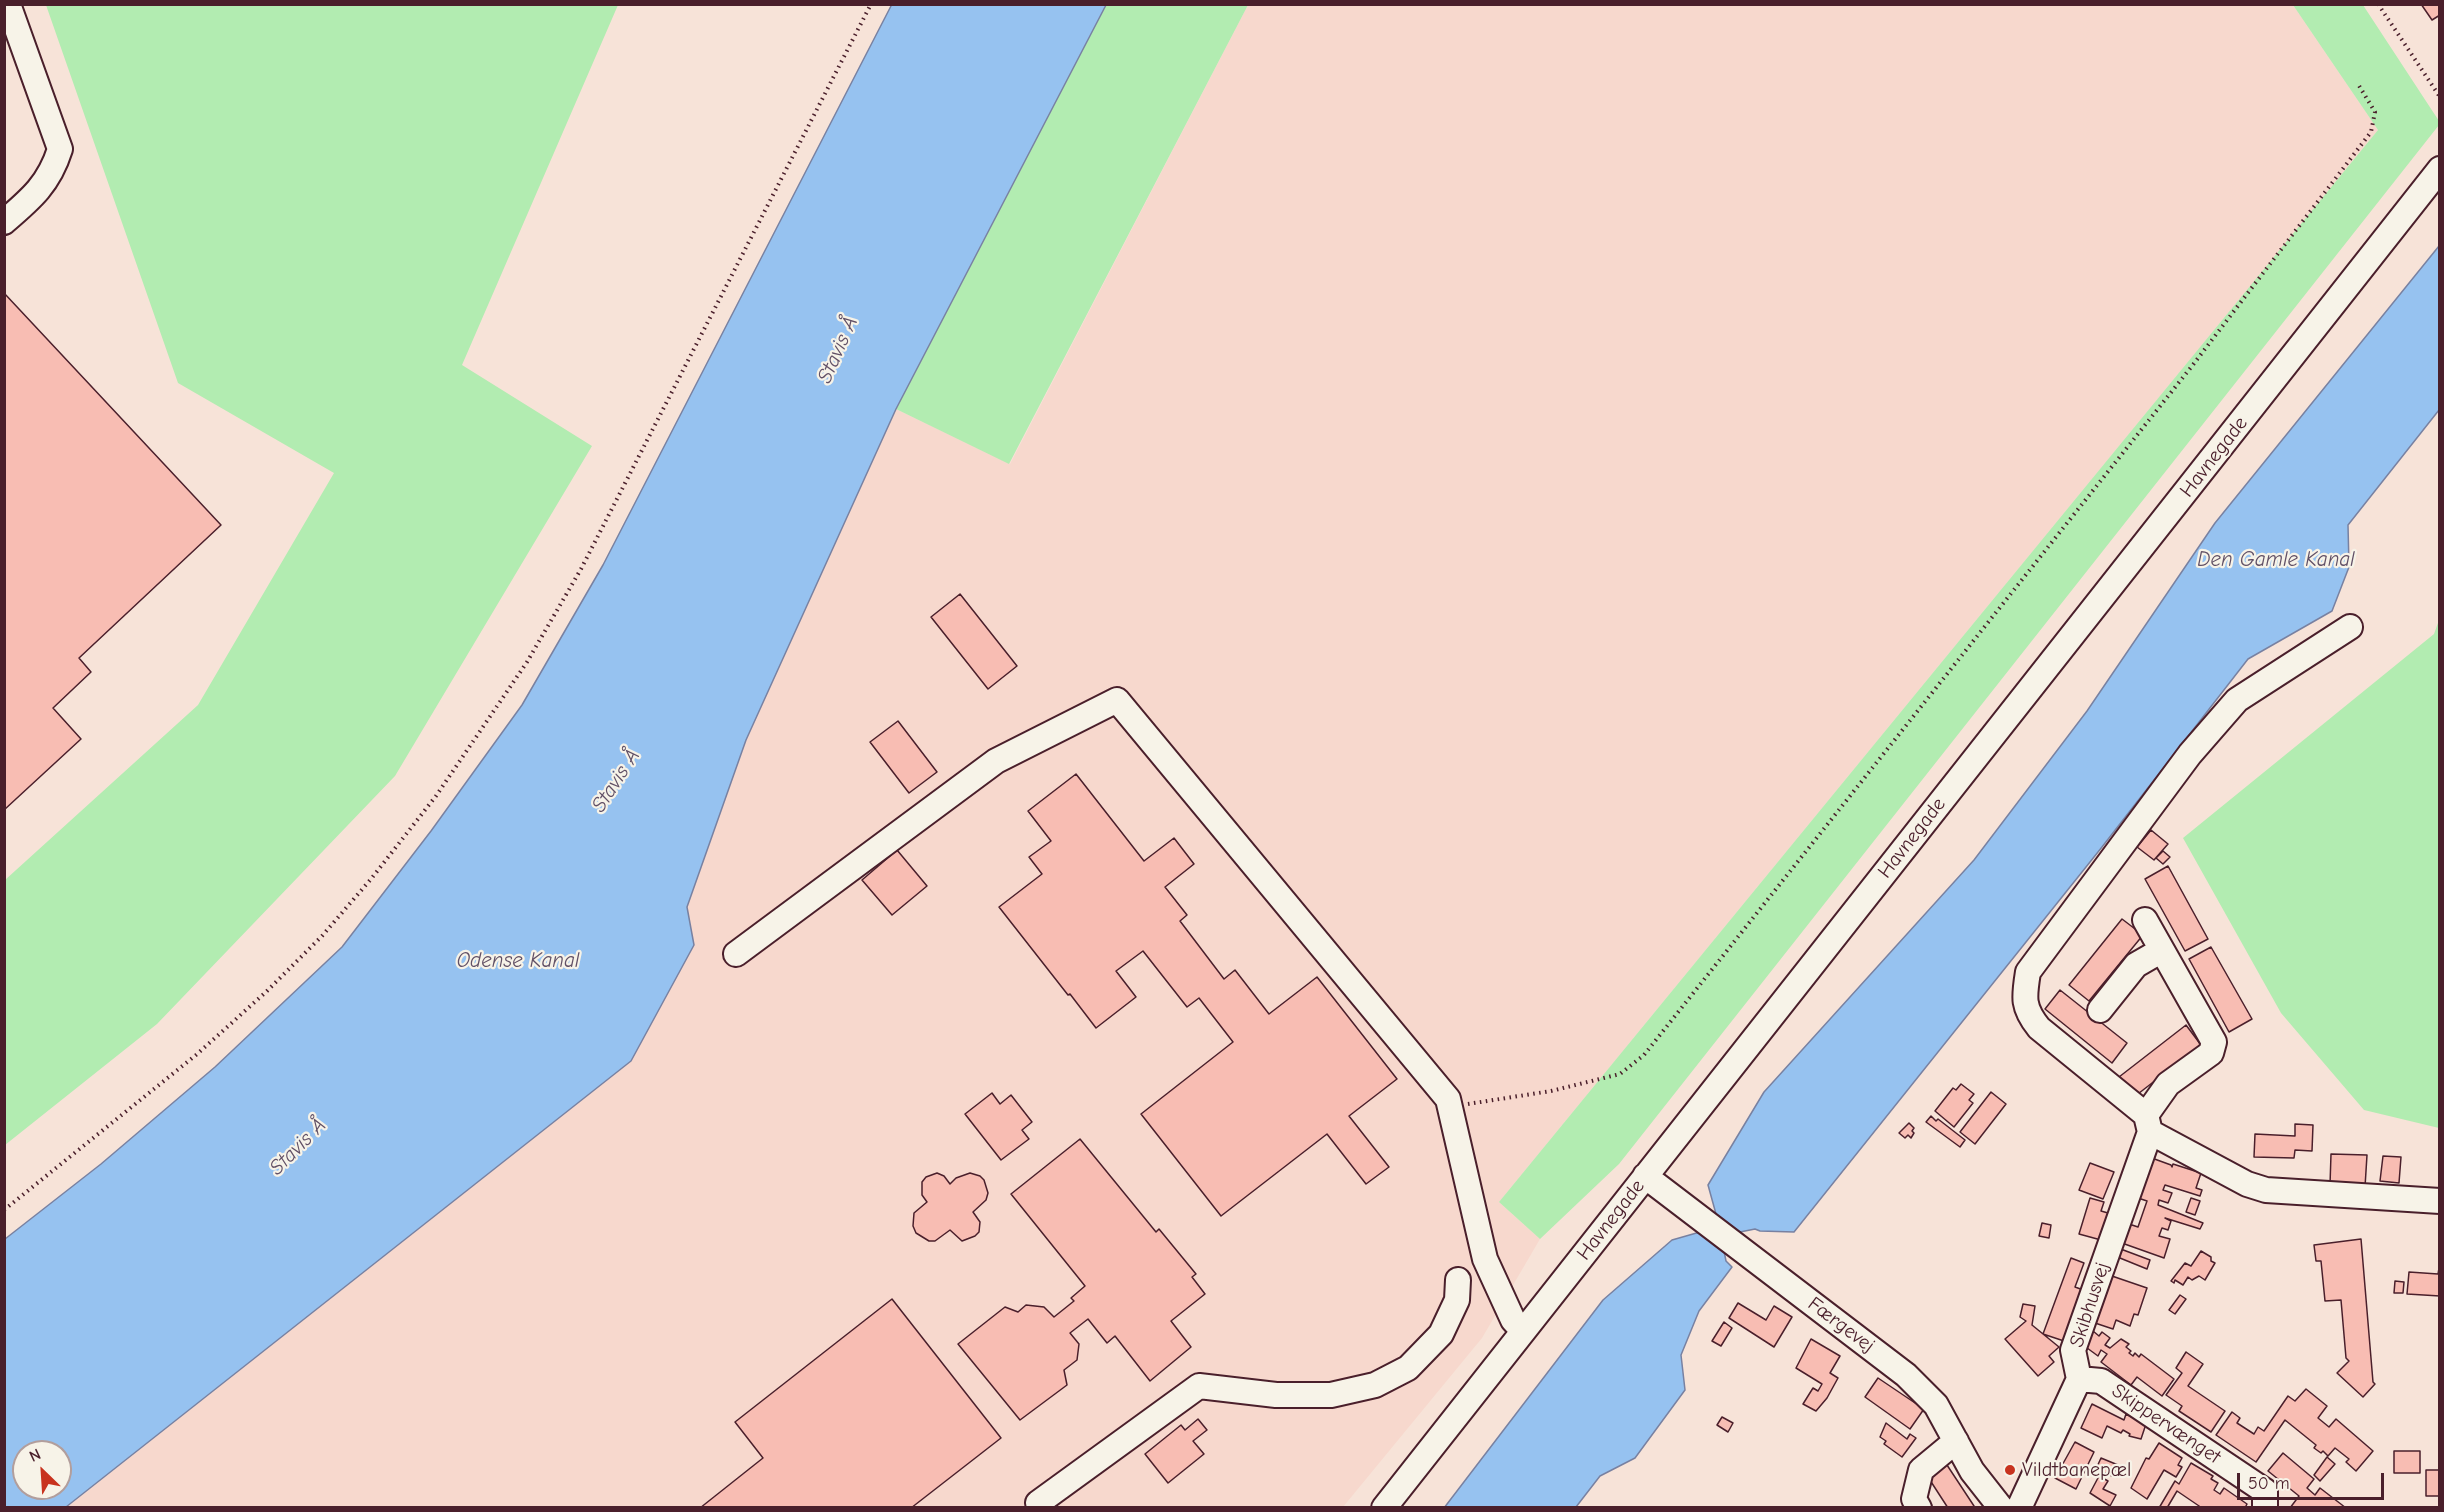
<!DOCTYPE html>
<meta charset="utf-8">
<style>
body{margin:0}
#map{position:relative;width:2444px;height:1512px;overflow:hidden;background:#f7e3d8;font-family:"Comic Neue",sans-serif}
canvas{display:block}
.frame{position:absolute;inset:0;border:6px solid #4a1f2b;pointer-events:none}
.north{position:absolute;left:12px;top:1440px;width:60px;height:60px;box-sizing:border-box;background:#f7f3e8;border:2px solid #b29e9c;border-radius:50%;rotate:335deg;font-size:16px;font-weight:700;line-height:24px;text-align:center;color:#4a1f2b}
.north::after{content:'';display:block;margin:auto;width:21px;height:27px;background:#c8321e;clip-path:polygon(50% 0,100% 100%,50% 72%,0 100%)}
.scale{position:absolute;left:2237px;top:1473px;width:147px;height:27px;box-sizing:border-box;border:3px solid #4a1f2b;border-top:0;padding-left:8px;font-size:18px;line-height:21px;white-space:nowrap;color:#4a1f2b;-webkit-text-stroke:4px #f7f3e8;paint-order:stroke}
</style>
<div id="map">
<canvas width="2444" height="1512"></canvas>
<div class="frame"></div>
<div class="north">N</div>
<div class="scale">50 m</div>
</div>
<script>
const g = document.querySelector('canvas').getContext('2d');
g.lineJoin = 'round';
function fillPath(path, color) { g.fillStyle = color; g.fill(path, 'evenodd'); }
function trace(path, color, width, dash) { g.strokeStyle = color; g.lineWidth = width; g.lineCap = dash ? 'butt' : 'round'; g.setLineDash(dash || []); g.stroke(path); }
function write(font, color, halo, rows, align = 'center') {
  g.font = font + ' "Comic Neue",sans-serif'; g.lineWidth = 4.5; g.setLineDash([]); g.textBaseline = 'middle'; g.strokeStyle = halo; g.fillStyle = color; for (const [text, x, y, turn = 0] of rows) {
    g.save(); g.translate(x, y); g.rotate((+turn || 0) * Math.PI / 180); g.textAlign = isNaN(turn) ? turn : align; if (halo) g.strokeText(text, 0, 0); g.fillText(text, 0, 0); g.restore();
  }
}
const built = new Path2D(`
 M1248 5H2293L2378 130 1499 1202 1540 1239 1482 1338 1343 1507 66 1508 631 1061 694 945 687 907 746 740 896 409 1010 464Z`);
const green = new Path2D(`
 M46 5H618L462 365 592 446 395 776 157 1024 5 1145V880L198 705 334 473 178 383Z
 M1106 5H1248L1009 464 896 409Z
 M2293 5H2363L2439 121V125L1619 1164 1540 1239 1499 1202 2378 130Z
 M2439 620 2440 1128H2439L2364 1110 2281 1013 2183 838 2434 634Z`);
const water = new Path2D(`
 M892 4 1106 5 896 409 746 740 687 907 694 945 631 1061 66 1507H5V1239L101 1164 215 1067 342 947 431 831 522 705 603 565ZM24 1452H60V1488H24Z
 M2439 246V410L2348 525 2349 567 2332 611 2248 659 2102 847 1794 1232 1760 1231 1755 1229 1740 1232 1724 1251 1726 1261 1732 1267 1699 1311 1681 1355 1685 1390 1635 1458 1600 1476 1576 1507 1444 1508 1603 1300 1672 1240 1700 1232 1716 1214 1708 1185 1764 1092 1974 860 2087 711 2215 523Z`);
const building = new Path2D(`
 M2421 4H2440V15L2432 20Z
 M4 293 221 525 79 658 91 672 53 708 81 739 4 810Z
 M960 594 1017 666 988 689 931 617Z
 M898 721 937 772 909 793 870 742Z
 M1076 774 1144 861 1174 838 1194 864 1165 887 1187 915 1180 921 1224 979 1235 970 1269 1014 1317 977 1397 1079 1349 1116 1389 1167 1366 1184 1327 1134 1221 1216 1141 1114 1233 1042 1199 998 1187 1007 1143 951 1116 971 1136 997 1096 1028 1070 994 1068 995 999 907 1042 874 1029 857 1051 841 1028 811Z
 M2151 830 2168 844 2154 860 2137 847Z
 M897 850 927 886 892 915 862 880Z
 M2163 851 2170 857 2163 864 2156 858Z
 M2168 866 2208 939 2185 951 2145 879Z
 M2122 919 2143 935 2089 1001 2069 985Z
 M2211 947 2252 1019 2229 1032 2189 959Z
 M2060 990 2127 1043 2112 1063 2045 1009Z
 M2186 1025 2201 1045 2134 1097 2119 1077Z
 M1961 1084 1974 1094 1969 1100 1973 1103 1954 1127 1935 1111 1953 1088 1956 1090Z
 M1991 1092 2006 1104 1975 1144 1960 1132Z
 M992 1093 1000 1104 1011 1095 1032 1122 1022 1130 1029 1139 1001 1160 965 1114Z
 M1931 1116 1936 1121 1938 1119 1965 1140 1960 1147 1926 1122Z
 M1909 1123 1914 1128 1912 1131 1914 1133 1911 1138 1908 1135 1905 1138 1899 1133Z
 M2295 1124 2313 1125 2312 1151 2295 1150 2294 1158 2254 1157 2255 1134 2295 1136Z
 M1080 1139 1156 1232 1159 1229 1196 1274 1192 1277 1205 1294 1171 1321 1191 1347 1150 1381 1115 1336 1107 1343 1088 1319 1070 1333 1079 1344 1077 1360 1064 1370 1067 1385 1020 1420 958 1344 1005 1307 1018 1312 1026 1305 1044 1307 1054 1317 1074 1301 1071 1298 1085 1286 1011 1194Z
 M2331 1154 2367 1155 2365 1187 2330 1185Z
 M2383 1156 2401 1157 2399 1183 2380 1181Z
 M2149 1157 2171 1165 2172 1167 2173 1164 2201 1173 2196 1188 2202 1190 2200 1196 2165 1185 2163 1190 2172 1193 2168 1203 2159 1200 2158 1205 2203 1223 2200 1229 2165 1218 2171 1221 2168 1230 2162 1228 2159 1236 2170 1239 2164 1258 2119 1242 2126 1223 2138 1227 2147 1201 2135 1197Z
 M2090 1163 2114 1172 2103 1199 2079 1190Z
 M937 1173 944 1176 950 1184 956 1178 970 1173 980 1176 984 1180 988 1193 986 1200 973 1212 980 1222 979 1232 975 1236 962 1241 950 1230 935 1241H929L916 1233 913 1226 914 1213 927 1202 922 1195V1182L926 1177Z
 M2090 1198 2104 1202 2101 1211 2108 1213 2101 1240 2079 1234Z
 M2191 1198 2200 1201 2195 1215 2186 1212Z
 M2042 1223 2051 1225 2049 1238 2039 1236Z
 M2361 1239 2373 1382 2375 1384 2363 1397 2337 1373 2349 1361 2346 1358 2341 1300 2325 1301 2321 1261H2316L2314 1245Z
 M2118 1248 2150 1260 2147 1269 2115 1256Z
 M2201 1251 2211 1257V1261L2215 1263 2205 1280 2199 1276 2192 1280 2188 1277 2183 1285 2175 1280 2174 1283 2171 1281 2185 1263 2191 1266Z
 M2071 1258 2084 1263 2075 1287 2086 1291 2067 1342 2043 1334Z
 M2440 1262V1296L2407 1294 2409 1272 2438 1274Z
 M2109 1275 2147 1288 2138 1315 2134 1314 2130 1326 2116 1320 2113 1329 2092 1322Z
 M2395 1281 2404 1282 2403 1293H2394Z
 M2180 1295 2186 1299 2175 1314 2169 1310Z
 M892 1299 1001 1438 911 1508H700L763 1458 735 1422Z
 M1738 1303 1766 1320 1774 1306 1792 1317 1774 1347 1729 1318Z
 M2023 1304 2035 1306 2032 1325 2059 1347 2049 1356 2054 1362 2038 1376 2005 1339 2026 1321 2020 1317Z
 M1724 1322 1732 1328 1721 1346 1712 1341Z
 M2093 1331 2099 1336 2102 1332 2110 1338 2105 1345 2110 1348 2121 1339 2129 1344 2126 1347 2131 1351 2129 1353 2133 1356 2135 1353 2139 1357 2141 1354 2174 1379 2162 1396 2137 1377 2131 1385 2101 1362 2107 1354 2101 1350 2098 1356 2083 1345Z
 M1811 1339 1840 1356 1830 1373 1838 1378 1827 1398 1816 1411 1803 1404 1813 1388 1818 1391 1822 1384 1796 1368Z
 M2186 1352 2203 1364 2188 1386 2225 1411 2211 1432 2179 1411 2182 1406 2166 1395 2182 1373 2176 1368Z
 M1878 1378 1924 1409 1910 1429 1865 1397Z
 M2306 1389 2327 1406 2318 1418 2329 1427 2336 1419 2373 1451 2356 1471 2346 1462 2349 1459 2335 1448 2328 1456 2323 1451 2321 1453 2314 1448 2316 1445 2285 1420 2256 1462 2216 1435 2232 1412 2240 1418 2237 1423 2254 1434 2258 1427 2264 1431 2288 1396 2295 1401Z
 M2092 1404 2124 1420 2126 1414 2146 1424 2141 1439 2129 1436 2130 1434 2123 1430 2121 1433 2107 1426 2102 1438 2081 1428Z
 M1722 1417 1733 1423 1728 1432 1717 1425Z
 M1198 1419 1207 1430 1193 1441 1204 1454 1168 1483 1145 1454 1181 1425 1185 1430Z
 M1886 1423 1907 1439 1910 1434 1916 1438 1902 1457 1884 1444 1886 1441 1880 1437Z
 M2075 1442 2094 1452 2076 1489 2055 1478Z
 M2159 1443 2182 1458 2178 1465 2182 1467 2176 1477 2164 1470 2147 1499 2131 1488 2146 1458 2149 1459Z
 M2394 1451H2420V1473H2394Z
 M2283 1453 2314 1479 2307 1488 2315 1495 2320 1488 2346 1508H2290L2299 1496 2268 1471Z
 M2327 1457 2335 1464 2320 1481 2314 1475Z
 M2101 1458 2118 1465 2112 1476 2096 1469Z
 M1945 1462 1974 1506 1972 1508H1948L1926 1474Z
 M2191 1463 2213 1476 2211 1479 2218 1483 2214 1490 2220 1494 2224 1488 2247 1504 2245 1508H2202L2177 1491 2167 1508H2159L2175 1481 2179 1484Z
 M2426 1470H2440V1496H2426Z
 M2099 1476 2108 1481 2103 1489 2116 1495 2110 1506 2090 1493Z`);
const path = new Path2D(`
 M2378 4 2440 97
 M1468 1104 1551 1091 1620 1074 1644 1055 2192 366 2371 132 2375 112 2358 84
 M4 1210 196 1055 266 992 322 936 371 879 436 796 527 662 581 569 871 4`);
const minor = new Path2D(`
 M4 222C31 199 49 184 60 149L8 4
 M736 954 996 761 1117 700 1448 1099 1485 1259 1513 1320 1523 1331
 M2100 1010 2136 965 2162 950
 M2146 1115 2039 1028C2022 1007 2024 997 2028 972L2190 754 2237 700 2350 627
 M2150 1132 2247 1184 2266 1190 2440 1201
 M1645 1176 1906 1375 1936 1405 1972 1471 2001 1508
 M2079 1379 2101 1381 2265 1491V1508
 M1042 1508 1038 1503 1199 1386 1276 1395H1331L1375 1385 1408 1368 1441 1334 1457 1300 1458 1280
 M1384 1508 2440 169
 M1919 1508 1914 1499 1921 1470 1956 1441
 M2019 1508 2079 1379 2073 1350 2150 1132 2146 1115 2168 1084 2211 1053 2214 1042 2145 920`);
const markers = [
 [2010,1470,6,"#c8321e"]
];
const streetNames = [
 ["Havnegade",2214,457,-52],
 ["Havnegade",1912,838,-52],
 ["Havnegade",1611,1220,-52],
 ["Skibhusvej",2090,1305,-72],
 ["Færgevej",1841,1325,37],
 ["Skippervænget",2166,1424,34]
];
const poiNames = [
 ["Vildtbanepæl",2022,1470]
];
const waterNames = [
 ["Stavis Å",838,350,-66],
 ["Den Gamle Kanal",2276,560],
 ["Stavis Å",616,781,-57],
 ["Odense Kanal",518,961],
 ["Stavis Å",298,1147,-45]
];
fillPath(built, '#f7d8cd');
fillPath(green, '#b2ecb1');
fillPath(water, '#96c2f0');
trace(water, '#7881a1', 1.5);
fillPath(building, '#f8bdb3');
trace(building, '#4a1f2b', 1.5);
trace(minor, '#4a1f2b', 28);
trace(path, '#4a1f2b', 4, [1.5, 4.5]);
trace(minor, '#f7f3e8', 24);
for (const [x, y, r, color] of markers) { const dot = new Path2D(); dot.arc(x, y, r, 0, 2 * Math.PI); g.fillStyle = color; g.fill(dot); trace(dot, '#f7f3e8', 2); }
write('20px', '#4a1f2b', '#f7f3e8', streetNames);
write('20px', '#4a1f2b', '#f7f3e8', poiNames, 'left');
write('italic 21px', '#615066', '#f7f3e8', waterNames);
</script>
